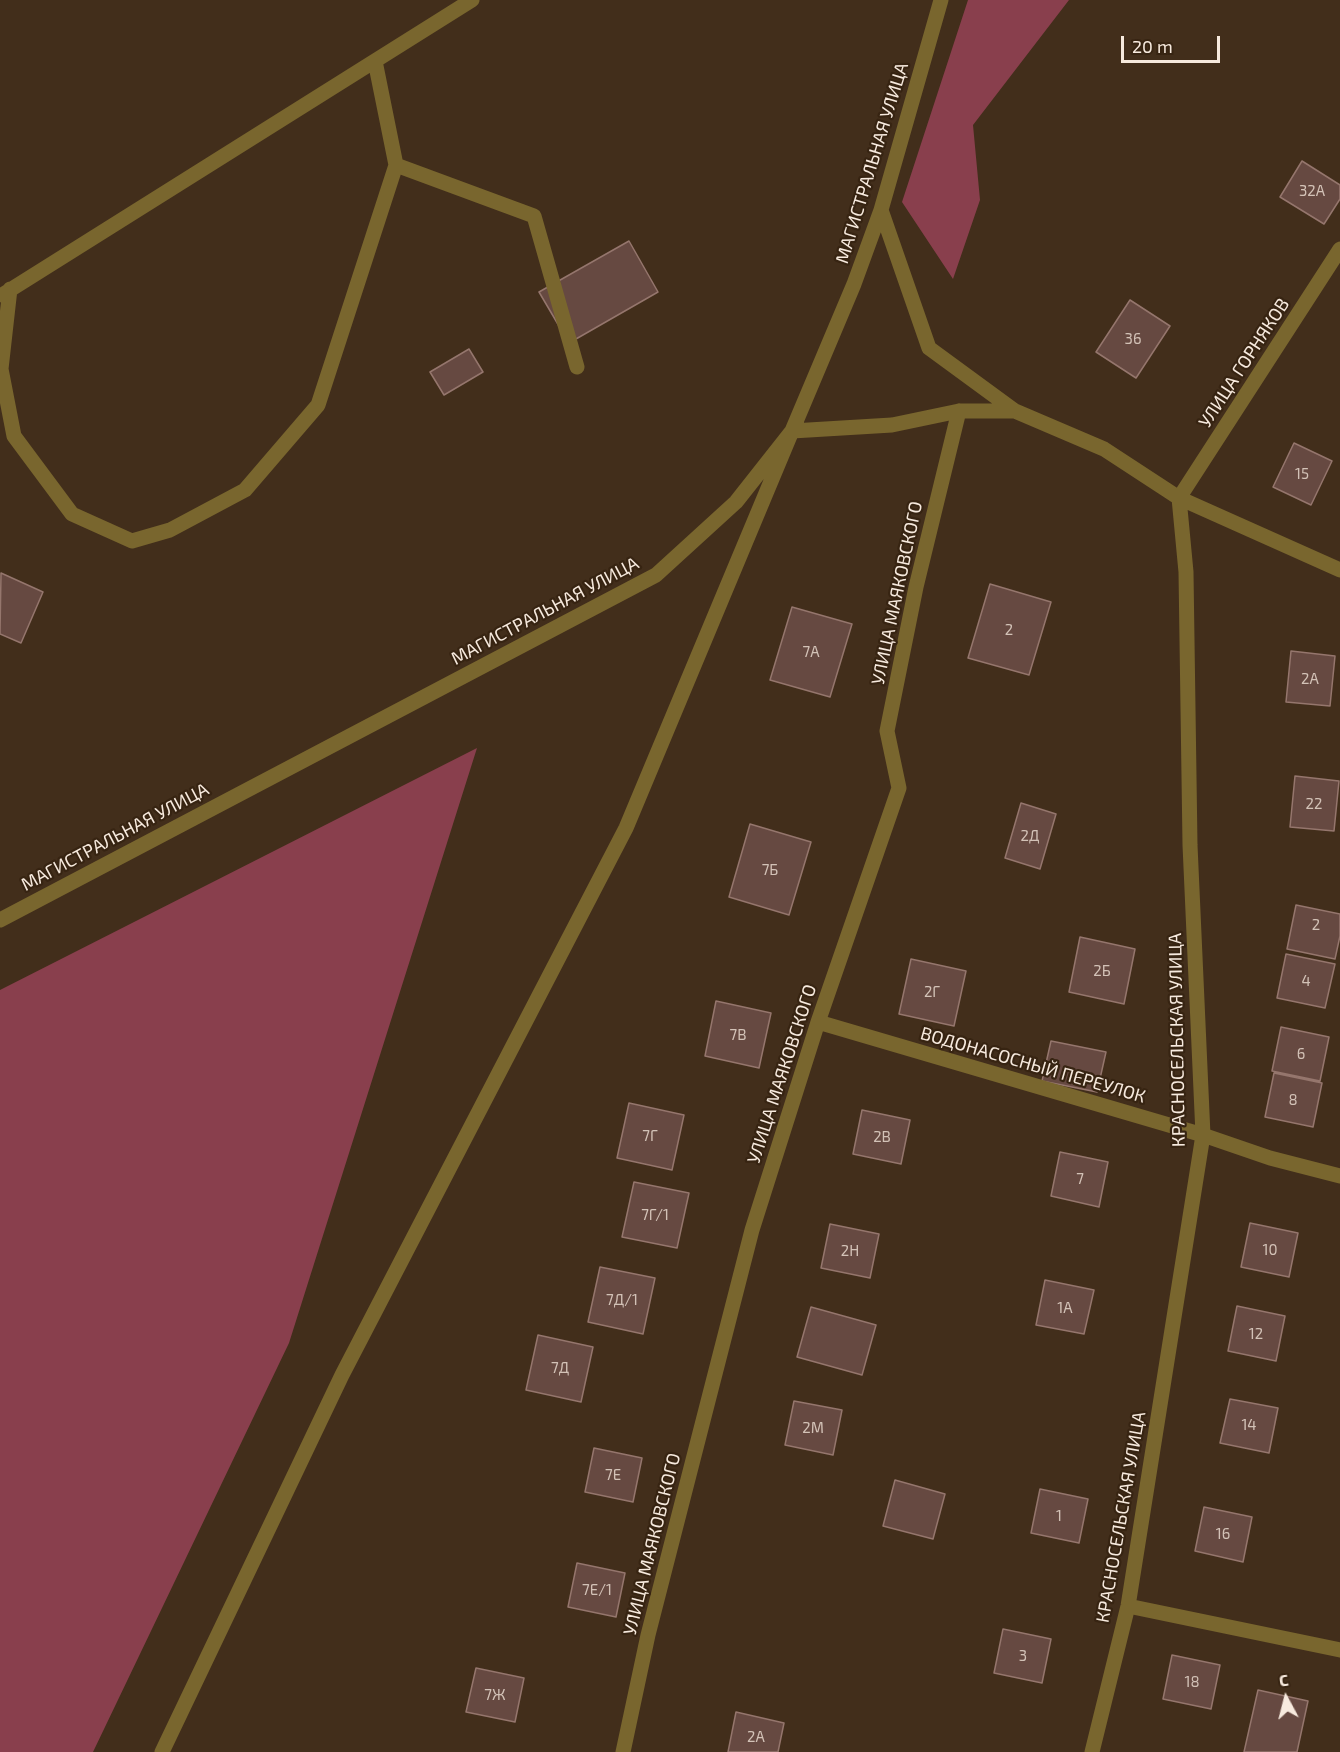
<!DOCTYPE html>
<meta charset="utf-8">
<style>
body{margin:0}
#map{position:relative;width:1340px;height:1752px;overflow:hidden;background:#422e1b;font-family:"Exo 2",sans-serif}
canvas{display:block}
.north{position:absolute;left:1256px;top:1668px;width:60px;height:60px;-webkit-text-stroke:4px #372412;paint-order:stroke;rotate:353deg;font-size:16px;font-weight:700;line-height:24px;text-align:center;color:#f7eade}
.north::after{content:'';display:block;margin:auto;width:21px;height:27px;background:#f7eade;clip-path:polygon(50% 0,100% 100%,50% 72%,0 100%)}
.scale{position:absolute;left:1121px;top:36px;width:99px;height:27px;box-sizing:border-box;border:3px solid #f7eade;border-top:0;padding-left:8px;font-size:18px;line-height:21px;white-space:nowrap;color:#f7eade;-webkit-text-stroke:4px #372412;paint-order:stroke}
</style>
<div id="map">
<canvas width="1340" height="1752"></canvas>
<div class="north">С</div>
<div class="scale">20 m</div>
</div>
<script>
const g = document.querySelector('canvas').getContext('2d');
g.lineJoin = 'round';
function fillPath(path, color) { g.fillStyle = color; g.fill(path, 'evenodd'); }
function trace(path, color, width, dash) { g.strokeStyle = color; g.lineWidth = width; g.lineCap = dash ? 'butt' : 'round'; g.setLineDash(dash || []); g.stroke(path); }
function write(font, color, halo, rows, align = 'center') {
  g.font = font + ' "Exo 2",sans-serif'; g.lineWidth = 4.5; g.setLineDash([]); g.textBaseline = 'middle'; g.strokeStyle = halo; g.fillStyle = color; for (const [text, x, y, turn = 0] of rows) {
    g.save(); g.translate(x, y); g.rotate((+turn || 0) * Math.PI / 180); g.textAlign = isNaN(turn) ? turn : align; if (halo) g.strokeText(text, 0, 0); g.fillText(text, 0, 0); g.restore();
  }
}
const green = new Path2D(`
 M968 0H1069L973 125 980 200 953 279 902 202Z
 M477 748 289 1343 93 1752H0V990Z`);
const building = new Path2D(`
 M1302 161 1340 185V199L1324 224 1280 197Z
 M629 241 658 292 569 343 539 292Z
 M1130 300 1170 326 1136 378 1096 352Z
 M469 349 483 372 444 395 430 372Z
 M1294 443 1332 461 1311 505 1273 487Z
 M1 573 43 592 21 643 0 634Z
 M990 584 1051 602 1029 675 968 658Z
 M792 607 852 624 830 697 770 680Z
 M1291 651 1335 656 1330 706 1286 702Z
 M1295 776 1339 781 1334 831 1290 827Z
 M1021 803 1056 814 1040 869 1005 858Z
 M750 824 811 842 789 915 729 897Z
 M1296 905 1340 914V936L1335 959 1287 949Z
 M1080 937 1135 949 1124 1004 1069 992Z
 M1286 954 1335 964 1325 1008 1277 998Z
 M911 959 966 971 954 1026 899 1014Z
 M716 1001 771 1013 759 1068 705 1056Z
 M1281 1027 1329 1037 1320 1081 1272 1071Z
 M1051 1041 1106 1052 1097 1092 1042 1081Z
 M1274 1073 1322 1083 1313 1127 1265 1117Z
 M629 1103 684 1115 672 1170 617 1158Z
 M862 1110 910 1120 901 1164 853 1154Z
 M1060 1152 1108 1162 1099 1207 1051 1196Z
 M634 1182 689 1193 677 1248 622 1237Z
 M1250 1223 1298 1233 1289 1277 1241 1267Z
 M830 1224 879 1234 870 1278 821 1268Z
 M600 1267 655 1278 643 1334 588 1322Z
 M1045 1280 1094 1290 1084 1334 1036 1325Z
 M1237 1306 1285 1316 1276 1361 1228 1351Z
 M811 1307 876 1325 862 1375 797 1357Z
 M538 1335 593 1347 581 1402 526 1390Z
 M1230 1399 1278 1408 1269 1453 1220 1443Z
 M794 1401 842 1410 833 1455 785 1445Z
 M594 1448 642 1458 633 1502 585 1492Z
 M895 1480 945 1494 933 1539 883 1526Z
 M1040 1489 1088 1499 1079 1543 1031 1533Z
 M1204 1507 1252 1517 1243 1562 1195 1551Z
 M577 1563 625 1573 616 1617 568 1607Z
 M1003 1629 1051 1639 1042 1683 994 1673Z
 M1172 1655 1220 1665 1211 1709 1163 1699Z
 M476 1668 524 1678 515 1722 466 1712Z
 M1258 1690 1308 1701 1297 1752H1244Z
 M736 1712 784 1723 778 1752H728Z`);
const minor = new Path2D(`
 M396 165 534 216 577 367
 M881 210 929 348 1015 411
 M10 289 1 369 14 436 72 514 132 541 170 530 245 490 318 405 396 165 375 61
 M2 295 472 0
 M1179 498 1340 249
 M0 920 656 575 736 502 792 431 854 284 881 210 941 0
 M818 1022 1203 1135 1270 1158 1340 1176
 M1128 1606 1340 1650
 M162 1752 342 1375 626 828 792 431 892 425 959 411H1015L1104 449 1179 498 1340 570
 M623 1752 648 1635 752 1230 818 1022 899 788 887 731 916 587 959 411
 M1092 1752 1128 1606 1203 1135 1190 845 1186 572 1179 498`);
const numberNames = [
 ["32А",1312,191],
 ["36",1133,339],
 ["15",1302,474],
 ["2",1009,630],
 ["7А",811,652],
 ["2А",1310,679],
 ["22",1314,804],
 ["2Д",1030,836],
 ["7Б",770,870],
 ["2",1316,925],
 ["2Б",1102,971],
 ["4",1306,981],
 ["2Г",932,992],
 ["7В",738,1035],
 ["6",1301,1054],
 ["8",1293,1100],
 ["7Г",650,1136],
 ["2В",882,1137],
 ["7",1080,1179],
 ["7Г/1",655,1215],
 ["10",1270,1250],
 ["2Н",850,1251],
 ["7Д/1",622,1300],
 ["1А",1065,1308],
 ["12",1256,1334],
 ["7Д",560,1368],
 ["14",1249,1425],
 ["2М",813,1428],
 ["7Е",613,1475],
 ["1",1059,1516],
 ["16",1223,1534],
 ["7Е/1",597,1590],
 ["3",1023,1656],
 ["18",1192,1682],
 ["7Ж",495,1695],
 ["2А",756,1737]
];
const streetNames = [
 ["МАГИСТРАЛЬНАЯ УЛИЦА",872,163,-73],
 ["УЛИЦА ГОРНЯКОВ",1244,363,-57],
 ["УЛИЦА МАЯКОВСКОГО",897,593,-78],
 ["МАГИСТРАЛЬНАЯ УЛИЦА",545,611,-28],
 ["МАГИСТРАЛЬНАЯ УЛИЦА",115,837,-28],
 ["КРАСНОСЕЛЬСКАЯ УЛИЦА",1177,1040,-91],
 ["ВОДОНАСОСНЫЙ ПЕРЕУЛОК",1033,1065,16],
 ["УЛИЦА МАЯКОВСКОГО",782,1074,-72],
 ["КРАСНОСЕЛЬСКАЯ УЛИЦА",1121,1517,-80],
 ["УЛИЦА МАЯКОВСКОГО",652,1544,-76]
];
fillPath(green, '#893f4d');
fillPath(building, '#664941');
trace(building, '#95766d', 1.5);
trace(minor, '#79662e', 15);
write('15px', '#d3c2b7', null, numberNames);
write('18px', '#f7eade', '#372412', streetNames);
</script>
